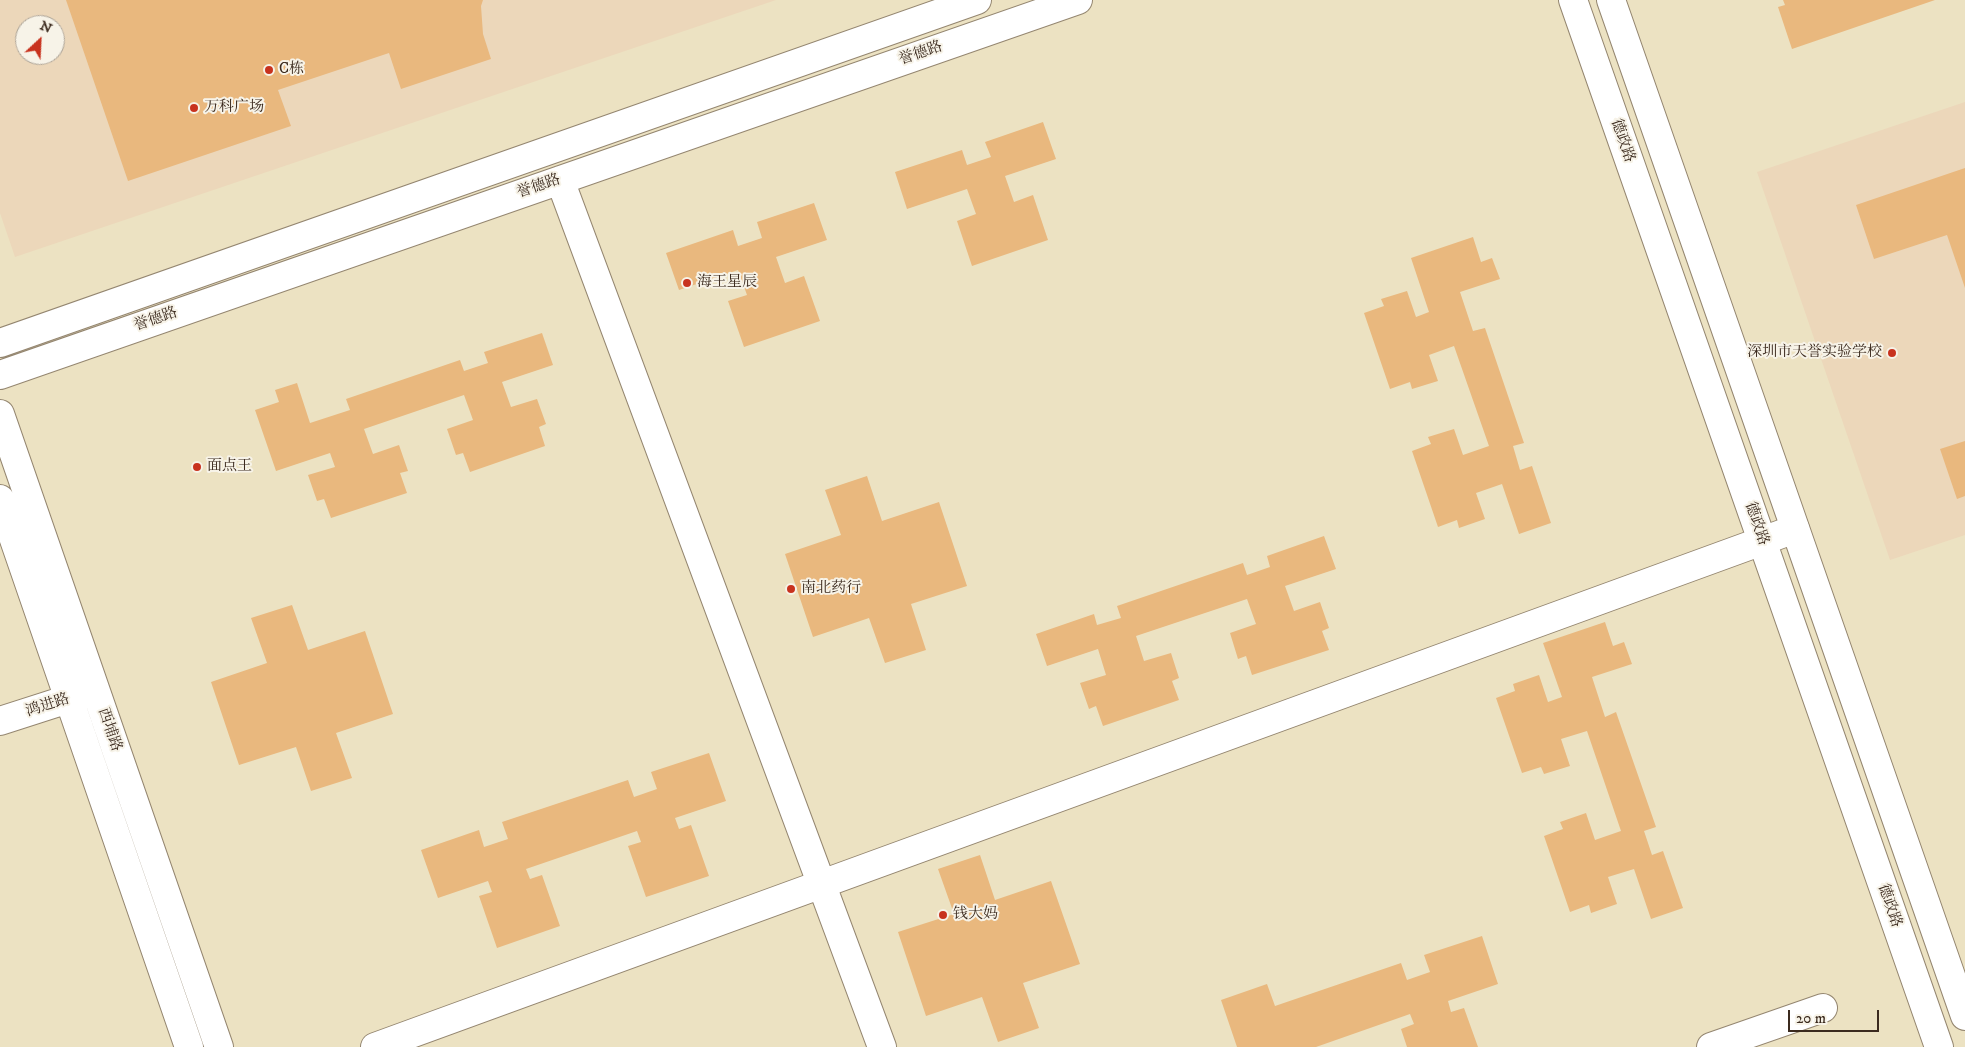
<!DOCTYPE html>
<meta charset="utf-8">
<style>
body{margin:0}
#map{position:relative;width:1965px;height:1047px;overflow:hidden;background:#ece2c2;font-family:"IM FELL DW Pica",serif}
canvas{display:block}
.north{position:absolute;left:15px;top:15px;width:50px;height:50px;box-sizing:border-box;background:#f7f3e8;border:1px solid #aca397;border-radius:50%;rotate:25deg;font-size:14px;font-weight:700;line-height:20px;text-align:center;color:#3b2a1e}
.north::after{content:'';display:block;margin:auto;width:18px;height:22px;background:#c8321e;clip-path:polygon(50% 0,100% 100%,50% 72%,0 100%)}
.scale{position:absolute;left:1788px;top:1010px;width:91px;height:22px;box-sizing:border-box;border:2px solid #3b2a1e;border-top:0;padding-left:6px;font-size:15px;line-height:18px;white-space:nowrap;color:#3b2a1e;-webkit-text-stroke:4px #f7f3e8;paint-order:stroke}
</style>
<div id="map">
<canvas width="1965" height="1047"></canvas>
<div class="north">N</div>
<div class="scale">20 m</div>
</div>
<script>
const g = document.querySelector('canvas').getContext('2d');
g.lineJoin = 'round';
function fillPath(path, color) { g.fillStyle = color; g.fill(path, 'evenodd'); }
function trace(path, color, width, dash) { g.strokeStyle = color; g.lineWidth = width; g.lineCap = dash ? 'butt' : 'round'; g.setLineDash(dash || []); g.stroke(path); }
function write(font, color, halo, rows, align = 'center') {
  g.font = font + ' "IM FELL DW Pica","Noto Serif SC",serif'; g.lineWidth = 4; g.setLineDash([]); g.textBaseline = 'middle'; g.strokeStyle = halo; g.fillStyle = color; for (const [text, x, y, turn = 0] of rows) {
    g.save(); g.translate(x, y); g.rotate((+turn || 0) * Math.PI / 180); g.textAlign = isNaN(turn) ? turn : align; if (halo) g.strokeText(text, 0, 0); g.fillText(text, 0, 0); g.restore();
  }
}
const built = new Path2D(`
 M0 0H776L15 257 0 213ZM25 25H55V55H25Z
 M1965 102V535L1890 560 1757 172Z`);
const building = new Path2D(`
 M66 0H483L481 6 483 34 491 59 401 89 389 53 278 90 291 126 128 181Z
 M1783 0H1935L1792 49 1778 7 1785 5Z
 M1043 122 1056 159 1005 176 1014 202 1033 195 1048 240 972 266 957 221 976 214 967 189 907 209 895 172 962 150 967 165 991 157 985 142Z
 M1965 168V288L1947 235 1874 259 1856 205Z
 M814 203 827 240 776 257 785 283 804 276 820 321 744 347 728 301 747 295 738 270 679 290 666 253 733 230 738 246 762 238 757 222Z
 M1473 237 1481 262 1492 258 1500 279 1460 292 1473 331 1485 328 1524 443 1513 446 1520 470 1532 466 1551 523 1519 534 1502 484 1476 493 1485 519 1459 528 1457 520 1438 527 1412 451 1431 444 1428 437 1454 429 1463 455 1489 446 1454 346 1429 355 1438 381 1412 389 1410 382 1390 389 1364 313 1384 306 1381 299 1407 291 1416 317 1429 312 1411 258Z
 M542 333 553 365 502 382 511 407 537 399 546 424 539 427 545 446 470 472 463 453 456 455 447 429 473 420 464 395 364 429 373 454 399 445 408 471 400 473 407 493 331 518 324 499 317 501 308 475 335 467 330 453 276 471 255 410 279 402 275 390 297 383 310 423 350 410 346 399 460 360 464 371 488 363 484 352Z
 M1965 441V496L1957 499 1940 449Z
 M867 476 882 521 939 502 967 586 911 604 926 650 885 663 869 618 813 637 785 554 841 535 825 490Z
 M1324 536 1336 569 1285 586 1294 611 1320 602 1329 628 1322 631 1329 650 1252 675 1246 656 1238 659 1230 633 1256 624 1247 599 1136 636 1144 661 1171 653 1179 678 1172 681 1179 700 1103 726 1096 706 1089 709 1080 683 1106 675 1098 649 1047 666 1036 634 1094 614 1097 625 1121 618 1117 606 1243 563 1247 575 1270 567 1267 556Z
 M292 605 308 650 365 631 393 714 336 733 352 778 311 791 296 747 239 765 211 682 267 663 251 618Z
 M1605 622 1613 646 1624 642 1632 664 1592 677 1605 717 1616 712 1656 827 1644 831 1652 855 1663 851 1683 908 1651 919 1634 869 1608 877 1617 904 1591 913 1589 905 1570 912 1544 836 1563 829 1560 822 1586 813 1595 840 1621 831 1587 731 1561 739 1570 766 1544 774 1541 767 1522 773 1496 698 1515 691 1513 684 1539 675 1548 702 1562 697 1543 643Z
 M709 753 726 801 675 818 679 829 691 825 709 876 646 897 628 846 641 842 637 831 526 869 530 879 542 875 560 926 497 948 479 896 492 892 488 881 438 898 421 850 479 830 484 847 508 839 502 822 628 780 634 797 657 789 651 772Z
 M980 855 995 900 1051 881 1080 964 1023 983 1039 1028 998 1042 982 997 926 1016 898 932 954 914 938 869Z
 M1482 936 1498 984 1448 1001 1451 1012 1464 1008 1478 1047H1407L1401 1029 1414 1024 1410 1014 1316 1047H1237L1221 1000 1267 984 1275 1006 1401 963 1407 980 1430 972 1424 955Z`);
const minor = new Path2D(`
 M560 180 882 1047
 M0 343 977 0
 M0 375 1078 0
 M0 414 219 1047
 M0 499 189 1047
 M0 721 87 693
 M375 1047 1795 529
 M1711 1047 1823 1008`);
const secondary = new Path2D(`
 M1573 0 1939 1047
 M1611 0 1965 1016`);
const markers = [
 [269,70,5,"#c8321e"],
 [194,108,5,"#c8321e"],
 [687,283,5,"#c8321e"],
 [1892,353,5,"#c8321e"],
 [197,467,5,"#c8321e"],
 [791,589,5,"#c8321e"],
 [943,915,5,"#c8321e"]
];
const streetNames = [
 ["誉德路",921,54,-19],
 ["德政路",1622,141,71],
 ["誉德路",539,187,-19],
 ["誉德路",156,320,-19],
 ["德政路",1756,524,71],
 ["鸿进路",48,706,-18],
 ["西埔路",109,730,71],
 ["德政路",1889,906,71]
];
const poiNames = [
 ["C栋",279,70],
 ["万科广场",204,108],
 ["海王星辰",697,283],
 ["深圳市天誉实验学校",1882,353,"right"],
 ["面点王",207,467],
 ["南北药行",801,589],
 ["钱大妈",953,915]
];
fillPath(built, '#ecd7ba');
fillPath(building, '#e9b87e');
trace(minor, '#948670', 30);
trace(secondary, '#948670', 30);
trace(minor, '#fff', 28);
trace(secondary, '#fff', 28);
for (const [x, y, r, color] of markers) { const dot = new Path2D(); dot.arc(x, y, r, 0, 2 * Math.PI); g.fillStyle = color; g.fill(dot); trace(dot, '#f7f3e8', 2); }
write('15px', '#3b2a1e', '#f7f3e8', streetNames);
write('15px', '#3b2a1e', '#f7f3e8', poiNames, 'left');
</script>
